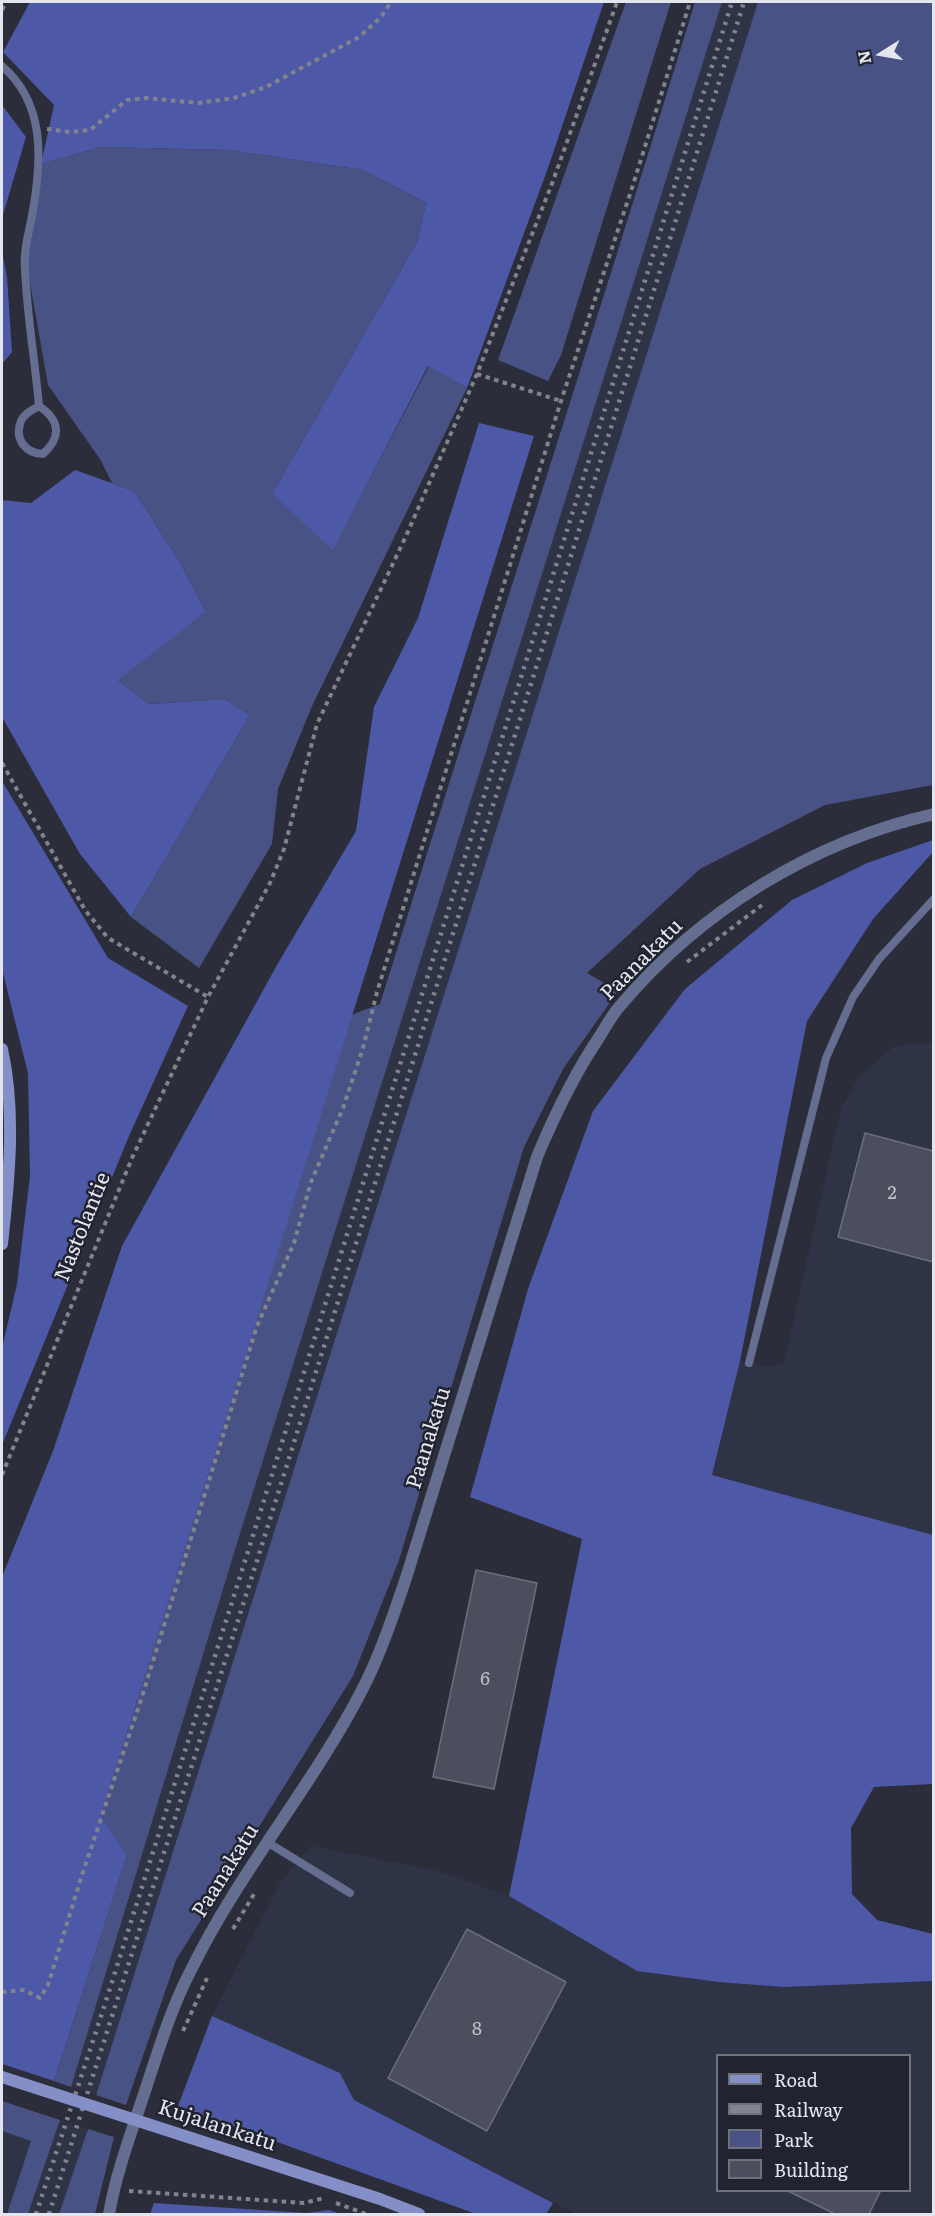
<!DOCTYPE html>
<style>
body{margin:0}
#map{position:relative;width:935px;height:2216px;overflow:hidden;background:#2b2e3a;font-family:Literata,serif}
canvas{display:block}
.frame{position:absolute;inset:0;border:3px solid #e4e6ee;pointer-events:none}
.legend{position:absolute;left:716px;top:2054px;width:195px;height:138px;box-sizing:border-box;background:#212430;border:2px solid #6f727c;margin:0;padding:8px 10px;list-style:none;font-size:18px;color:#e4e6ee}
.legend li{display:flex;align-items:center;gap:12px;height:30px}
.legend b{width:30px;border:2px solid #6f727c}
.north{position:absolute;left:851px;top:24px;width:60px;height:60px;-webkit-text-stroke:4px #212430;paint-order:stroke;rotate:259deg;font-size:16px;font-weight:700;line-height:24px;text-align:center;color:#e4e6ee}
.north::after{content:'';display:block;margin:auto;width:21px;height:27px;background:#e4e6ee;clip-path:polygon(50% 0,100% 100%,50% 72%,0 100%)}
</style>
<div id="map">
<canvas width="935" height="2216"></canvas>
<div class="frame"></div>
<ul class="legend">
<li><b style="height:8px;background:#848fc8"></b>Road</li>
<li><b style="height:8px;background:#82858f"></b>Railway</li>
<li><b style="height:16px;background:#495285"></b>Park</li>
<li><b style="height:16px;background:#4b4e5c"></b>Building</li>
</ul>
<div class="north">N</div>
</div>
<script>
const g = document.querySelector('canvas').getContext('2d');
g.lineJoin = 'round';
function fillPath(path, color) { g.fillStyle = color; g.fill(path, 'evenodd'); }
function trace(path, color, width, dash) { g.strokeStyle = color; g.lineWidth = width; g.lineCap = dash ? 'butt' : 'round'; g.setLineDash(dash || []); g.stroke(path); }
function write(font, color, halo, rows, align = 'center') {
  g.font = font + ' Literata,serif'; g.lineWidth = 5; g.setLineDash([]); g.textBaseline = 'middle'; g.strokeStyle = halo; g.fillStyle = color; for (const [text, x, y, turn = 0] of rows) {
    g.save(); g.translate(x, y); g.rotate((+turn || 0) * Math.PI / 180); g.textAlign = isNaN(turn) ? turn : align; if (halo) g.strokeText(text, 0, 0); g.fillText(text, 0, 0); g.restore();
  }
}
const built = new Path2D(`
 M722 2H758L96 2095 71 2087 242 1527Z
 M933 1042V1535L712 1475 740 1361 769 1367 784 1364 841 1108 860 1076 894 1046Z
 M311 1846 434 1870 509 1896 638 1971 718 1982 784 1987 933 1981V2214H576L354 2100 340 2073 212 2016 280 1883ZM718 2056H910V2190H718Z
 M60 2120 88 2129 59 2214H28Z
 M2 2131 31 2141 7 2214H2Z`);
const green = new Path2D(`
 M626 2H671L561 355 548 381 498 360Z
 M695 2H722L242 1527 71 2087 54 2081 127 1855 101 1816 351 1015 380 1004C484 669 593 336 695 2Z
 M758 2H933V785L825 805 700 869 587 973 618 991 563 1069 524 1147 399 1560 353 1676 176 1960 126 2105 96 2095Z
 M101 147 229 150 363 170 426 203 417 242 272 494 333 549 429 366 467 388 312 706 278 789 272 844 199 968 131 917 250 715 225 699 149 704 117 679 206 612 178 559 134 491 112 483 100 459 48 385 27 266 41 164Z
 M2 2101 60 2120 28 2214H7L31 2141 2 2131Z
 M88 2129 114 2137 95 2214H59Z`);
const forest = new Path2D(`
 M30 2H604L548 168 467 388 428 366 333 550 272 494 417 242 426 203 363 170 229 150 101 147 41 164 54 105 3 52Z
 M2 105 26 137 2 218Z
 M2 251 7 277 12 352 2 364Z
 M479 423 534 436 101 1816 127 1855 54 2081 2 2064V1577L53 1451 122 1246 277 965 356 831 374 707 418 618Z
 M75 470 134 491 178 559 206 612 118 680 149 704 225 699 250 715 131 917 80 854 2 717V500L31 503Z
 M2 781 108 958 188 1006 129 1136 2 1445V1348L17 1284 30 1176 28 1073 2 969Z
 M933 840V852L873 919 807 1021 740 1361 712 1475 933 1535V1784L874 1787 851 1828 852 1894 877 1920 933 1934V1981L784 1987 718 1982 637 1971 509 1896 582 1539 470 1497 528 1289 593 1111 685 989 792 900 867 863Z
 M212 2016 340 2073 354 2100 553 2203 546 2214H476L178 2106Z
 M154 2203 306 2213 329 2210 341 2214H150Z`);
const building = new Path2D(`
 M865 1133 933 1151V1262L838 1237Z
 M476 1570 537 1583 494 1789 433 1777Z
 M467 1929 566 1982 487 2131 388 2078Z
 M786 2190H881L869 2214H835Z`);
const path = new Path2D(`
 M2 10 6 2
 M47 129 70 132 90 130 127 100 146 98 198 103 234 98 266 87 359 37 381 17 391 2
 M477 374 561 401
 M2 763 85 910 108 938 208 997
 M687 962 762 905
 M2 1475 132 1158 208 997 270 883 284 849 317 724 406 536 477 374 553 181 617 2
 M233 1929 254 1894
 M2 1992 24 1990 40 1998 48 1985 81 1878 140 1703 257 1326 294 1243 311 1182 343 1108 363 1048 377 992 561 401 633 185 690 2
 M183 2031 207 1978
 M129 2191 304 2203 324 2198
 M336 2203 366 2214`);
const lane = new Path2D(`
 M2 66C45 103 42 158 33 210 30 229 23 250 25 269 27 315 35 361 39 406
 M39 406C60 420 62 437 43 454 25 453 14 439 21 421 24 413 33 410 39 406Z
 M749 1363 826 1058 853 997 879 959 934 899
 M267 1842 350 1893`);
const street = new Path2D(`
 M109 2214C116 2174 130 2136 143 2097 157 2055 170 2010 191 1970 239 1872 311 1788 361 1692 380 1656 393 1616 406 1578L537 1157C555 1114 574 1074 600 1036 606 1026 612 1015 620 1006 700 911 813 841 934 814`);
const secondary = new Path2D(`
 M2 1049C16 1112 9 1180 2 1244
 M191 2138 380 2199 419 2214`);
const rail = new Path2D(`
 M36 2214 105 2004 250 1545 732 2
 M49 2214 261 1548 744 2`);
const secondaryBridge = new Path2D(`
 M2 2077 191 2138`);
const numberNames = [
 ["2",892,1194],
 ["6",485,1680],
 ["8",477,2030]
];
const streetNames = [
 ["Paanakatu",642,960,-45],
 ["Nastolantie",83,1227,-68],
 ["Paanakatu",429,1438,-73],
 ["Paanakatu",226,1871,-58],
 ["Kujalankatu",217,2126,18]
];
fillPath(built, '#2f3346');
fillPath(green, '#495285');
fillPath(forest, '#4d58a6');
fillPath(building, '#4b4e5c');
trace(building, '#6b6f7d', 1.5);
trace(path, '#81838d', 4, [4.5, 4.5]);
trace(lane, '#656d90', 8);
trace(street, '#656d90', 12);
trace(secondary, '#848fc8', 12);
trace(rail, '#82858f', 4.5, [3, 6]);
trace(secondaryBridge, '#848fc8', 12);
write('18px', '#bec0ca', null, numberNames);
write('21px', '#e4e6ee', '#212430', streetNames);
</script>
